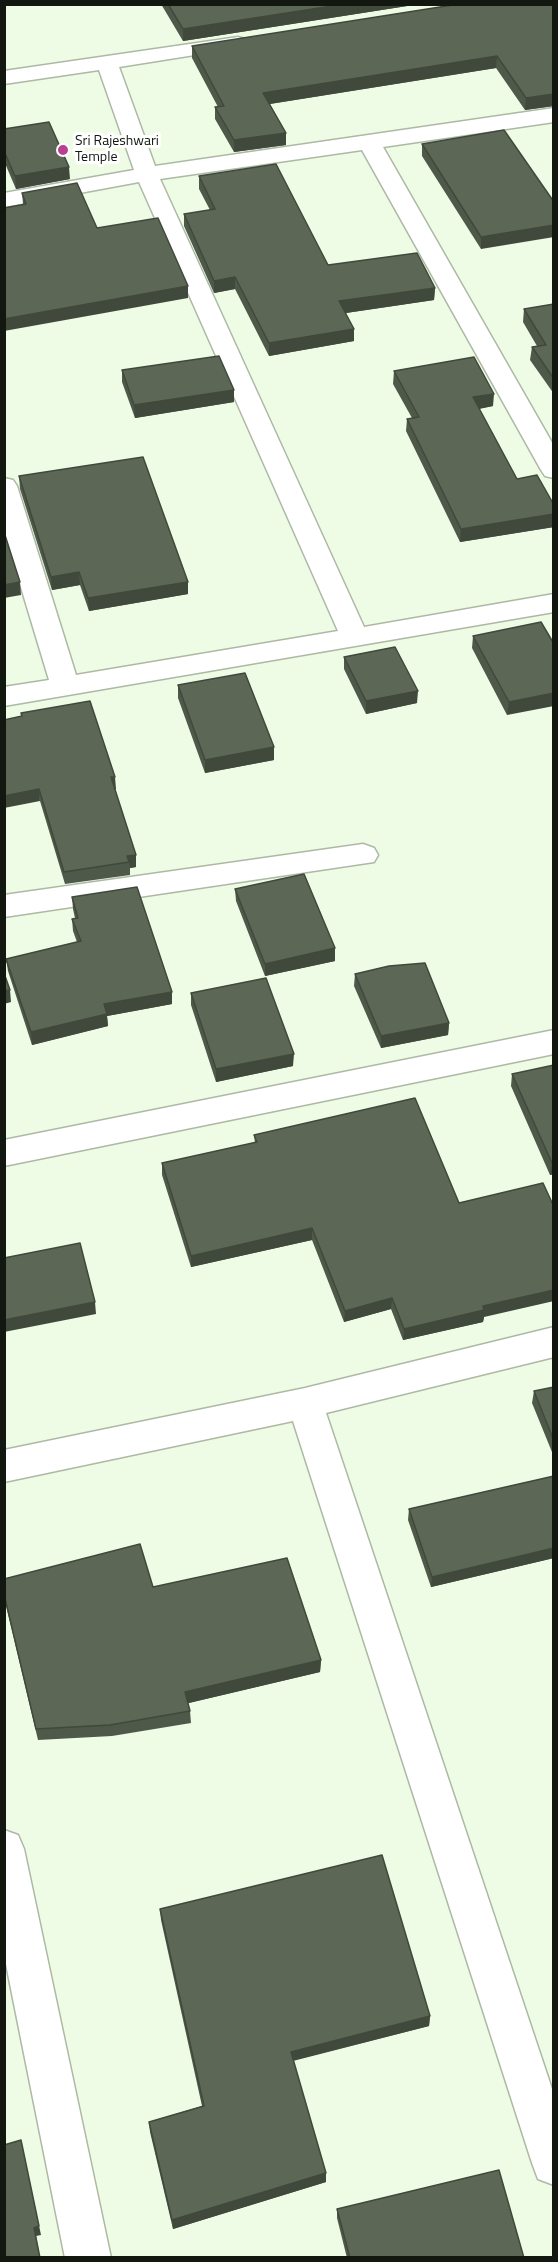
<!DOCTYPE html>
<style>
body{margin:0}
#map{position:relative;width:558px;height:2262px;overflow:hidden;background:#eefbe5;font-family:"Titillium Web",sans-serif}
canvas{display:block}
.frame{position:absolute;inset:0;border:6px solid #12170f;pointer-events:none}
</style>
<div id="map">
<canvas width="558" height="2262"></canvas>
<div class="frame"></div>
</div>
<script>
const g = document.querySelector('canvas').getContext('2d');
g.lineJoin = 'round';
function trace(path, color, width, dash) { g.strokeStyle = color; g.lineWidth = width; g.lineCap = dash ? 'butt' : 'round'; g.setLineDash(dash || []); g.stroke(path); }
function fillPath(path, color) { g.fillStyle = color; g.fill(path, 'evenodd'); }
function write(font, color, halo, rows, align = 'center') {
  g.font = font + ' "Titillium Web",sans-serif'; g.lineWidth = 6; g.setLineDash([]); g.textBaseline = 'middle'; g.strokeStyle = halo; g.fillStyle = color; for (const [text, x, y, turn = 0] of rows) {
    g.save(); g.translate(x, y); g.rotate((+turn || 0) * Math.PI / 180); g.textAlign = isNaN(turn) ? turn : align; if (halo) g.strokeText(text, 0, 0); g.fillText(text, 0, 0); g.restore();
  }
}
const minor = new Path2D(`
 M238 37 245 39 249 43 245 47 119 67 155 166 554 108V122L383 147 554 446V478L545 476 541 470 362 150 160 179 364 627 554 594V612L4 706V687L49 680 4 531V478L13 480 17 486 76 675 338 631 139 182 4 207V193L134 170 99 70 4 84V71Z
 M363 844 374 848 378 855 374 862 4 917V895Z
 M554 1030V1054L4 1166V1140Z
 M554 1327V1357L326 1413 554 2095V2185L538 2179 532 2163 293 1421 4 1482V1450L305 1388Z
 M4 1830 18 1835 24 1849 111 2258H65L4 1954Z`);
const wall = new Path2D(`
 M161 4H420L183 41Z
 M554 4V106L525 110 496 68 270 104 286 133V145L234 152 215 119V107H218L192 58V46Z
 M4 129 70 179 16 189 4 161Z
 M422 144 554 202 481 249 422 156Z
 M199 176 328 265 435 288 434 300 346 313 354 341 269 356 235 289 214 293 184 226V214L210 210 199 189Z
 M22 193 97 228 188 286V298L23 204Z
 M554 304V394L530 360 532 347 537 346 523 322 524 309Z
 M122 370 234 402 135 418 122 382Z
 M394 371 493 406 479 409 517 479 554 514V527L460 542 406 431 407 419 412 418 393 384Z
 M19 476 188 582V594L89 611 80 585 52 590 20 489Z
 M473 636 554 644 507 715 472 648Z
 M344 657 417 703 366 714 344 669Z
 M178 685 274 760 205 773 178 698Z
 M21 713 116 789 115 790 136 855V867L130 868V875L65 884 40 801Z
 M235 889 335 948V961L265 976 236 901Z
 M72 897 172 1004 107 1016 108 1026 32 1045 8 971 6 959 77 942 73 931 72 919 75 918 73 909Z
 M355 974 449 1023 448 1035 381 1048 354 986Z
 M191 993 293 1066 216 1082 191 1005Z
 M554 1065V1174L550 1175 511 1086 512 1074Z
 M254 1135 484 1317 483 1322 403 1340 391 1309 344 1322 312 1240 191 1267 162 1175V1163L255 1143Z
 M554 1387V1457L532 1403 534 1391Z
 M554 1476V1558L431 1587 408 1520 409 1509Z
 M4 1579 153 1587 321 1660 320 1672 188 1703 190 1711 191 1723 112 1736 38 1740 4 1597Z
 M160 1909 430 2016 429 2026 293 2061 326 2173V2182L173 2229 150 2132 149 2122 202 2106 161 1920Z
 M337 2209 524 2258H347L337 2218Z`);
const shadedWall = new Path2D(`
 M345 4H420L183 41V29Z
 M497 56 496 68 263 105V93Z
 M554 94V106L525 110 526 98Z
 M286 133V145L234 152V140Z
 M69 167 70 179 16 189 15 176Z
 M554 225V237L481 249V237Z
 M235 277V289L214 293V281Z
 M188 286V298L4 331V319Z
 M435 288 434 300 339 314V301Z
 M354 329V341L269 356V343Z
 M234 390V402L135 418 134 405Z
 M494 394 493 406 472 410 473 397Z
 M554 514V527L460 542 461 529Z
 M79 572 80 585 52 590 51 577Z
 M20 582 21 595 4 598V585Z
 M188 582V594L89 611 88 598Z
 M418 691 417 703 366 714V701Z
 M554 693V706L507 715 509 702Z
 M274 747V760L205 773V760Z
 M111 777H115L116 789 112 790Z
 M39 789 40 801 4 808V796Z
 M136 855V867L130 868 129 862 127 856Z
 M335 948V961L265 976V964Z
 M10 990 11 1002 4 1004V991Z
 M172 992V1004L107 1016 108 1026 32 1045 31 1032 104 1004Z
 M449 1023 448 1035 381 1048V1036Z
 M294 1054 293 1066 216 1082V1069Z
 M554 1162V1174L550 1175 552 1163Z
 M312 1228V1240L191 1267V1256Z
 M554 1290V1301L484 1317 483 1322 403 1340 404 1329 483 1306Z
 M392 1298 391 1309 344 1322 345 1311Z
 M95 1302 96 1314 4 1332V1320Z
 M554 1548V1558L431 1587 432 1577Z
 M321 1660 320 1672 185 1704V1692Z
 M430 2016 429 2026 291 2061V2052Z
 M21 2140 41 2235 36 2236 40 2258 34 2228Z
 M326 2173V2182L173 2229 172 2220Z`);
const building = new Path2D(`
 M168 4H345L183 29Z
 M459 4H554V94L526 98 497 56 263 93 286 133 234 140 215 107 224 106 192 46Z
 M49 122 69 167 15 176 4 151V129Z
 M504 130 554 202V225L481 237 422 144Z
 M276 164 328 265 417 253 435 288 339 301 354 329 269 343 235 277 214 281 184 214 215 209 199 176Z
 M77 183 97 228 158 218 188 286 4 319V208L26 204 22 193Z
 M554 304V379L532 347 546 345 524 309Z
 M219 356 234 390 134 405 122 370Z
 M474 357 494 394 473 397 517 479 537 475 554 505V514L461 529 407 419 419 417 394 371Z
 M143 457 188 582 88 598 79 572 51 577 19 476Z
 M4 532 20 582 4 585Z
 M541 622 554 644V693L509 702 473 636Z
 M395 647 418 691 366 701 344 657Z
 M245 673 274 747 205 760 178 685Z
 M90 701 115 777H111L136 855 127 856 129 862 64 872 39 789 4 796V720L22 716 21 713Z
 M304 874 335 948 265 964 235 889Z
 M137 887 172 992 104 1004 107 1014 31 1032 6 959 81 941 72 919 78 918 72 897Z
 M425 963 449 1023 381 1036 355 974 389 966Z
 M4 973 10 990 4 991Z
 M266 978 294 1054 216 1069 191 993Z
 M554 1065V1162L552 1163 512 1074Z
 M415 1098 459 1203 543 1183 554 1207V1290L483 1306 484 1310 404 1329 392 1298 345 1311 312 1228 191 1256 162 1163 257 1142 254 1135Z
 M80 1243 95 1302 4 1320V1258Z
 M554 1387V1441L534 1391Z
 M554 1476V1548L432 1577 409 1509Z
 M140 1544 153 1587 287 1558 321 1660 185 1692 190 1711 110 1725 36 1729 4 1594V1579Z
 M382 1855 430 2016 291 2052 326 2173 172 2220 149 2122 204 2106 160 1909Z
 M21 2140 39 2226 34 2228 40 2258H4V2145Z
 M499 2170 524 2258H350L337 2209Z`);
const markers = [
 [63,150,6,"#ba3f91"]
];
const farPoinames = [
 ["Sri Rajeshwari",75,142],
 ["Temple",75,158]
];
trace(minor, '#adb9a5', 3);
fillPath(minor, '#fff');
fillPath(wall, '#4f5949');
fillPath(shadedWall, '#40493c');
fillPath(building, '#5c6855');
trace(building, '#40493c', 1.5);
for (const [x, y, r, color] of markers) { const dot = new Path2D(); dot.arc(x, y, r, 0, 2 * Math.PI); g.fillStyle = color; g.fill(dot); trace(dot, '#fff', 2); }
write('14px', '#12170f', '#fff', farPoinames, 'left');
</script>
